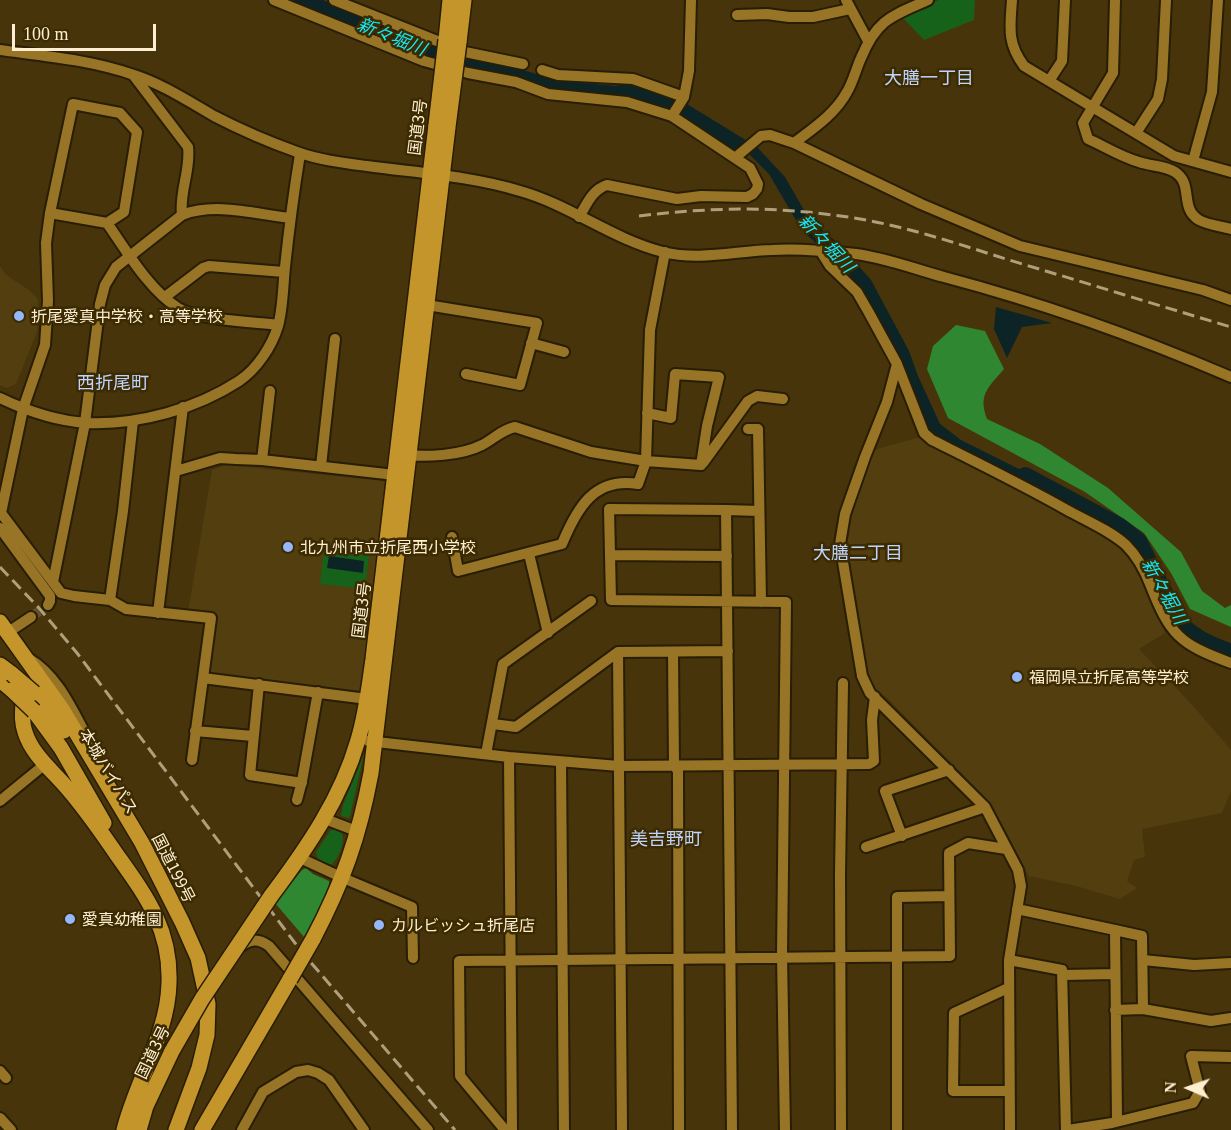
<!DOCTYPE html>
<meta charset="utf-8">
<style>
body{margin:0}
#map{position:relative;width:1231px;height:1130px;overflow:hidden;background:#47340a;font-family:Georgia,serif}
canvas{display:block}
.north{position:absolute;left:1159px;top:1058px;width:60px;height:60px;-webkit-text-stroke:4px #3c2a00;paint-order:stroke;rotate:272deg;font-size:16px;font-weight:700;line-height:24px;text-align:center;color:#feefd2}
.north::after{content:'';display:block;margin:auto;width:21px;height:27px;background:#feefd2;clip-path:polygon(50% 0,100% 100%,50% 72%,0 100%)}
.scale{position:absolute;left:12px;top:24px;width:144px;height:27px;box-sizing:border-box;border:3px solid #feefd2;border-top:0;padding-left:8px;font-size:18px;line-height:21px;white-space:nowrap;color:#feefd2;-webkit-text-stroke:4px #3c2a00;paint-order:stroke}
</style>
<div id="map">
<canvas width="1231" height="1130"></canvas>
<div class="north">N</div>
<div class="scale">100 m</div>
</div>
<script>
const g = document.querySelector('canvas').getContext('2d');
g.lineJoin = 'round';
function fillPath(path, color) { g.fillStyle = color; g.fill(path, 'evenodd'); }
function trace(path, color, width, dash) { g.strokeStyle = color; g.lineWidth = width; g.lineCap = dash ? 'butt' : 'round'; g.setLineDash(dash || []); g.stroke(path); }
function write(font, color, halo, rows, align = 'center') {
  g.font = font + ' Georgia,"Noto Sans JP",serif'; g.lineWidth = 5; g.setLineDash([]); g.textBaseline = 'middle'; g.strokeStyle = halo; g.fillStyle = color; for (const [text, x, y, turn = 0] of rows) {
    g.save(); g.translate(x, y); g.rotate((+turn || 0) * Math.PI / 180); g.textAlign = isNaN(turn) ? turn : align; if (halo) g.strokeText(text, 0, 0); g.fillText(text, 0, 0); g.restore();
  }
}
const built = new Path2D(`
 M0 266 6 275 29 290 38 299 37 332 16 384 7 388 0 385Z
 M924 436 1102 534 1124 551 1138 570 1165 633 1139 649 1195 708 1231 750V791L1222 813 1142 829 1145 857 1134 860 1127 881 1137 888 1120 899 1076 886 1029 876 991 803 886 697 872 687 864 667 845 544 850 516 873 450Z
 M227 465 385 481 361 691 207 673 212 616 188 612 212 470Z`);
const green = new Path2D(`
 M939 0H975L974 20 924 40 901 16Z
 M324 550 369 555 365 589 320 584Z
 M364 754 350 816 348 818 341 816 343 805Z
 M334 829 342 833C345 843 339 858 331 865L318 860 316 852 330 831Z`);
const forest = new Path2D(`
 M956 325 985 331 1004 369C988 388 978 394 987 419L1040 444 1108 488 1181 552 1202 591 1225 608 1231 605V627L1190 609 1171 573 1144 533 1085 492 948 418 927 369 933 346Z
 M306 868 313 874 329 881V885L317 916 304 937 275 903 302 870Z`);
const water = new Path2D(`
 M283 0H323L465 58 511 66 558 81 617 86V83L658 90 687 104 757 147 785 177 809 219 839 244 871 280 909 351 918 376 940 424 961 440 1049 484 1045 490 984 459 980 460 932 435 870 307 850 275 834 259 809 237 797 222 769 174 748 153 735 151 672 110 626 98 548 90 513 75 502 73 499 75 427 58Z
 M996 307 1052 323 1022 327 1007 358 994 329Z
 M329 556 364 561 363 573 327 568Z`);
const river = new Path2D(`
 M1025 476 1120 527 1138 541 1179 623C1194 639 1211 645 1231 653`);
const minorTunnel = new Path2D(`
 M31 617 48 605`);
const minor = new Path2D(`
 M274 0 424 61 468 73 516 82 548 94 627 102 672 116 750 168 758 184 757 189 753 194 747 197 701 196 677 199 607 185C592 190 587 204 579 217
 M334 0 465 52 523 64
 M846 0 868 41
 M1012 0C1010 28 1007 43 1024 66L1174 156 1231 172
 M1115 0 1113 73 1083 123 1088 139C1104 146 1121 157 1139 162 1150 166 1166 166 1175 172 1194 184 1179 208 1199 220 1208 225 1221 226 1231 229
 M737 15 767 14 789 17H813L850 9
 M0 50C45 56 91 60 134 75 162 84 188 101 214 116 241 130 269 142 297 152 319 160 344 163 367 166 418 173 471 176 520 191 570 205 612 239 663 252 699 261 736 251 772 250 800 248 829 251 856 254 887 258 914 269 944 277 1042 303 1138 337 1231 377
 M542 70 558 75 633 79 684 97
 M134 76 188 147C191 170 179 192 182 215
 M1049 81 1062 61 1065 0
 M672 116 684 97 689 71 691 0
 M1136 133 1158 99 1162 79 1166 0
 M794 143C814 128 835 114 847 92 853 82 856 69 861 58 877 19 892 16 928 0
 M736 157 761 136 770 135 794 143 921 204 1020 246 1203 290 1231 300
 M1193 161 1212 92 1218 0
 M50 213 107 223C126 250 149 290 178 308 199 320 253 322 278 325
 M107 223 124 212 137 132 120 113 73 104 50 213 46 243 48 301 45 345 23 409 1 513 61 593 74 596 110 600 126 609 211 618 192 760
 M820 250 830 266 857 292 868 311 897 364 924 433 932 440C978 463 1023 485 1067 510 1087 521 1109 530 1126 545 1136 555 1145 571 1150 584 1170 635 1179 644 1231 663
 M165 297 203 268 209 266 284 272
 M427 305 537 323 520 385 466 374
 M531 343 564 352
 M897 364 887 402 865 457 845 514 840 544 862 676 870 693 985 807 1018 870 1021 886 1009 960 1010 1130
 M0 398C27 411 56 421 87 423 139 425 196 409 239 381 257 369 272 346 278 326 283 308 283 286 285 267 289 229 294 191 300 154
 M748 429H758L761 602
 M403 455C427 457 460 456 482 445 494 439 501 430 515 427L591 452 646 461 701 465 707 426 719 377 675 374 671 418 647 413
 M262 460 270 391
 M703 463 748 401 757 396 783 399
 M321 466 335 339
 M176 471 220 458 236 459 262 460 395 475
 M726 510 759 511
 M0 528 50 596V601L48 605
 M452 537 458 571 562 544C577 508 594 477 638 484L646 461 650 330 665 252
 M529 554 548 633
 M610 555 727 556
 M53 582 85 423 100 304 105 285 116 267 182 215C215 202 255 214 290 218
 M110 600 123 511 133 421
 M158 613 183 407
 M7 633 31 617
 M618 652 622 1130
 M673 652 674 765 678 771 679 1130
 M28 658C61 677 75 717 93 748
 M203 678 367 699
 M259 684 250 775 302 783
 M493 724 516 727 618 652 728 651
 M195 731 253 736
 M368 741 509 757 619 766 869 764 874 761 872 720 875 697
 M486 754 503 664 591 601
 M509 757 512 1130
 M561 762 564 1130
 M297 800 302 781 318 692
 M0 801 44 765
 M325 819 359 832
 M902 836 885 791 949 770
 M866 847 985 807
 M300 858 343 878 412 907 413 958
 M1017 909 1115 930 1117 1120
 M1115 930 1142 936 1143 1009 1115 1010
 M240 947C250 939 258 938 269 946L428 1130
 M1009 960 1062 970 1066 1130
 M1143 960 1194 965 1231 963
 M1063 975 1115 974
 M1008 988 954 1013 953 1091H1009
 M1143 1009 1211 1021 1231 1018
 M0 1071 6 1078
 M0 1118 11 1130
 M242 1130 263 1092 296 1072 308 1070 318 1073 329 1080 364 1130
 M505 1130 460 1076 459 961 950 956 949 853 968 843 1006 849
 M732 1130 727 602 726 510 609 509 611 600 786 602 782 955 785 1130
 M841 1130 840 875 843 683
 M897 1130V897L949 896
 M1068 1130 1112 1123 1193 1103 1200 1091 1191 1056 1231 1057`);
const highway = new Path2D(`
 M446 40 450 0
 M459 42 464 0
 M0 622 62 709 142 843 182 922 198 958 208 1004 207 1035 199 1068 176 1130
 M0 665 12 674
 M0 680 12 690
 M23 691C24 705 20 719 25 732 32 755 53 771 68 789 86 810 102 833 117 855 146 896 171 929 169 983 168 1034 136 1081 124 1130
 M34 693 47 707 64 731
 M34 711 61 748 104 823
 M271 896C307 848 341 799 358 740 366 714 369 686 373 659L436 125
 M313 939C343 882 359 837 371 773L448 127
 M139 1130 146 1106 172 1051
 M202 1130 290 979`);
const rail = new Path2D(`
 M639 216C704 208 768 206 833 215 894 222 952 242 1009 260 1083 282 1157 305 1231 327
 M0 567 38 607 77 653 301 951 455 1130`);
const highwayBridge = new Path2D(`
 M436 125 446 40
 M448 127 459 42
 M12 674 34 693
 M12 690 34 711
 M290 979 313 939
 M172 1051 202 999 271 896`);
const markers = [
 [19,316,6,"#94b7fd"],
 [288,547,6,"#94b7fd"],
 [1017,677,6,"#94b7fd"],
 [70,919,6,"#94b7fd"],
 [379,925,6,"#94b7fd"]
];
const streetNames = [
 ["国道3号",417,127,-83],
 ["国道3号",361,610,-83],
 ["本城バイパス",109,771,59],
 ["国道199号",174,868,63],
 ["国道3号",152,1052,-64]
];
const poiNames = [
 ["折尾愛真中学校・高等学校",31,316],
 ["北九州市立折尾西小学校",300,547],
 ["福岡県立折尾高等学校",1029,677],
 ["愛真幼稚園",82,919],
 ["カルビッシュ折尾店",391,925]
];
const waterNames = [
 ["新々堀川",392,36,22],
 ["新々堀川",827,243,47],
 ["新々堀川",1165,591,61]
];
const neighbourhoodNames = [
 ["大膳一丁目",929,77],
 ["西折尾町",113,382],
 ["大膳二丁目",858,552],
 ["美吉野町",666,838]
];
fillPath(built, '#533e0f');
fillPath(green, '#17621a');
fillPath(forest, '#2f8831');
fillPath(water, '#0c2426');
trace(river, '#0c2426', 18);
trace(minorTunnel, '#625028', 10, [10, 5]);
trace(minor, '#281d05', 14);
trace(highway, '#281d05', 18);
trace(minor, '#987526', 10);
trace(highway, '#c4952b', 15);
trace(rail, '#b09f7c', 3, [12, 6]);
trace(highwayBridge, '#281d05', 18, []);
trace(highwayBridge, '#c4952b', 15);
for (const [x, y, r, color] of markers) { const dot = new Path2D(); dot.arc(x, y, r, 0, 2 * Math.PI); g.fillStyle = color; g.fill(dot); trace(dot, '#3c2a00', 2); }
write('16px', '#feefd2', '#3c2a00', streetNames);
write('16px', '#feefd2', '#3c2a00', poiNames, 'left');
write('italic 18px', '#11e9f8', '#3c2a00', waterNames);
write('18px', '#bfd4fc', '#3c2a00', neighbourhoodNames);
</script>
